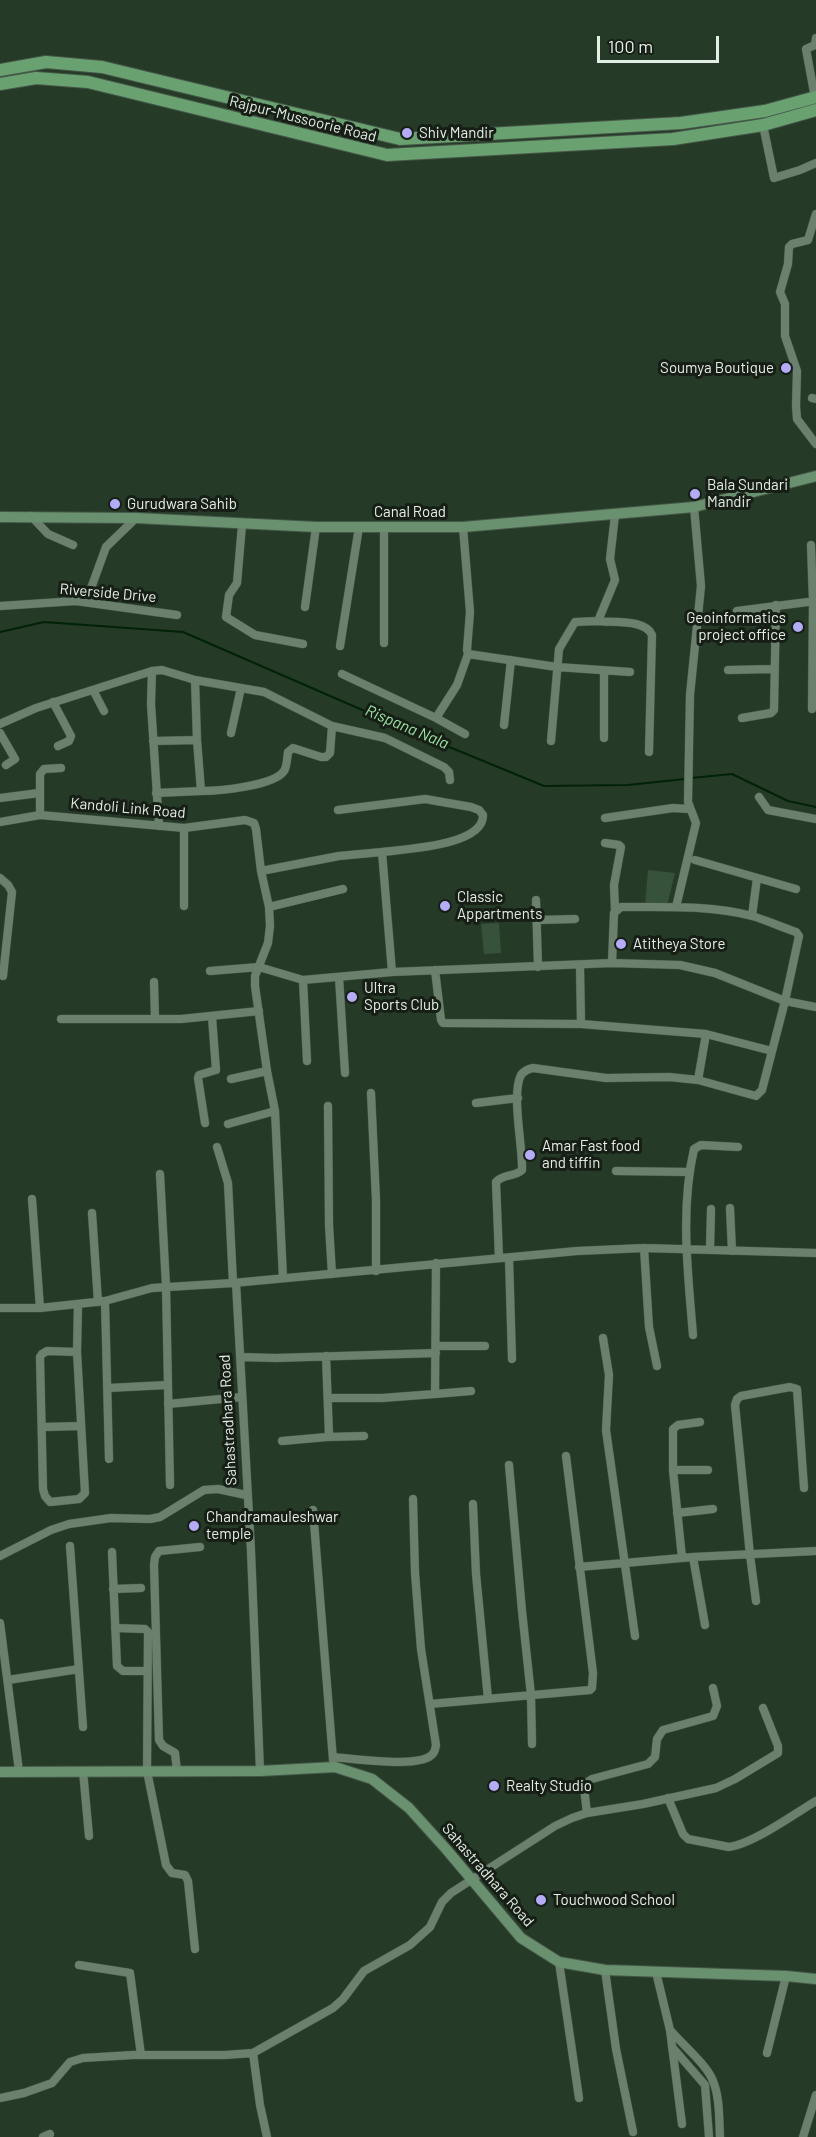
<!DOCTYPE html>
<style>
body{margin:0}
#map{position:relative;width:816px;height:2137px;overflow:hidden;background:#263a28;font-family:Barlow,sans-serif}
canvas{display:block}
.scale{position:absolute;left:597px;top:36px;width:122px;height:27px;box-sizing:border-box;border:3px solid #e3efe4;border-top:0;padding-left:8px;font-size:18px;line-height:21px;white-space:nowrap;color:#e3efe4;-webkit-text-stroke:4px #161e16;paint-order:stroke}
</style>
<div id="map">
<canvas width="816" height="2137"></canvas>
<div class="scale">100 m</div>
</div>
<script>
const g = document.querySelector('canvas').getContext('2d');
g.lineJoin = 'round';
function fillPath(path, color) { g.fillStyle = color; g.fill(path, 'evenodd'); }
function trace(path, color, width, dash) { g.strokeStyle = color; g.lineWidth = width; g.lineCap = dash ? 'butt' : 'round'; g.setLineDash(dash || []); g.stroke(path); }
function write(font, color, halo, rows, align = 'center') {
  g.font = font + ' Barlow,sans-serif'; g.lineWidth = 6; g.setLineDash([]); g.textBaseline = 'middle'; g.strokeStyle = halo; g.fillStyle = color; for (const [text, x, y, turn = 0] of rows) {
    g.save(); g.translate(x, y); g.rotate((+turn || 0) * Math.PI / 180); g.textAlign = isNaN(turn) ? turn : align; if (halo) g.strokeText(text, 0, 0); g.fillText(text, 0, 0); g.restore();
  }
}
const green = new Path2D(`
 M648 870 675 873 667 906 645 905Z
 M499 923 501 953 484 954 481 924Z`);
const stream = new Path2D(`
 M0 632 44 622 183 632 413 732 544 786 628 785 685 779
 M691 778 732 774 788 801 816 807`);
const street = new Path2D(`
 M815 98 806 49 815 45 816 38
 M763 125 774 178 800 170 816 163
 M816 214 808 240 792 244 789 247 788 264 780 292 785 304V336L797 371 796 406 797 419 816 444
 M812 398 816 399
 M615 515 610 559 615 580 598 621C614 623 645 619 652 635L649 752
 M31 516 48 534 73 545
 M242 525 237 583 229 595 226 617 255 635 303 644
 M384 526V643
 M463 527 470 612 467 650 468 654 557 667 630 672
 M811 545 813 601 812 709
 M86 602 106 547 136 518
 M0 606 76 601 177 615
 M305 607 316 527
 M737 611 816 601
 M340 646 359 527
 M728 670 773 669
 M152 671 151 704 159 826
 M604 671V738
 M342 674 436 718 465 734
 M93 690 104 711
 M53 702 71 736 69 741 58 746
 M436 718 457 685 468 654
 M742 718 771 713 774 710 776 605
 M0 724 36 708 152 671 162 670 195 680 264 692 332 726 385 738 444 767 449 772 450 780
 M504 725 511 660
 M0 733 15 759 6 765
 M231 733 241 688
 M153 741 197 740
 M551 741 559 649 575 622 598 621
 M201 791C218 791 274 786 284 771 287 767 287 758 288 752L293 748 321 757H326L330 753 332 726
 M156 793 201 791 197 740 195 680
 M759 797 768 810 816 819
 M0 798 39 793
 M338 810 425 799 471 807 479 810 483 815C484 846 404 849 382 852L392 972
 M40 815V774L44 769 61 768
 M605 818 673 808 690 809
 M0 822 40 815 184 828 245 820 254 823 256 829 261 871 269 907 270 926 268 943 255 976V986L267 1071 275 1111 283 1278
 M605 843 619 845 621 847 614 885 615 910
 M695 860 796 889
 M261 871 339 856 382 852
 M0 878 8 885 12 892 3 976
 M536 900 538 967
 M184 906V828
 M269 907 343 889
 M676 907 696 823 688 802 690 695 701 586 694 507
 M752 916 757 878
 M538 920 575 919
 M435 970 441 1020 443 1023 581 1024 580 966
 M210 971 259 967 303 980 392 972 612 963 680 965 715 973 785 1001 799 936 796 932C781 927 766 920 752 916 711 905 662 907 621 907L614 913 612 963
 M339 977 345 1073
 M303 980 307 1061
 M154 982 155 1019
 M61 1019H181L259 1011
 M581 1024 706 1034 772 1051
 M231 1079 267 1071
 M698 1080 706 1034
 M371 1093 376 1200V1271
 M476 1103 518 1098
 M328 1106 329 1225 332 1274
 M205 1123 198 1078 199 1075 216 1070 212 1017
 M228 1124 275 1111
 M217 1147 228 1183 233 1283
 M616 1171 689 1172
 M160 1174 166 1286 170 1485
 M32 1199 40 1308
 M730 1208 732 1251
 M92 1213 98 1302
 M644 1248 649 1327 657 1366
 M710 1250 711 1209
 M499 1258 496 1182C503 1174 515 1177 522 1170 523 1147 511 1094 521 1075 524 1071 528 1069 533 1068L606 1078 669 1077 698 1080 756 1096 762 1090 785 1001 816 1007
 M509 1258 512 1359
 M236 1283 251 1551 260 1771
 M105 1301 109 1459
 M0 1308H40L105 1301 152 1288 233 1283 577 1251 644 1248 816 1253
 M693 1335C688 1274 680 1210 694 1149L701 1145 738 1147
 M603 1338 609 1375 606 1430 635 1636
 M437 1346H485
 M77 1352 47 1351 42 1354 40 1357 43 1489 45 1496 50 1502 79 1499 85 1493 77 1352 78 1304
 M240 1357 276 1358 436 1353
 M108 1388 167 1385
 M435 1394 471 1391
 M328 1398H382L435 1394 436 1263
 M168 1404 242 1397
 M43 1427 81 1426
 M327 1437 364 1436
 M282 1441 327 1437 329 1435 326 1356
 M509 1465 522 1611 531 1695 532 1744
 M673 1470H708
 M473 1504 476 1574 488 1699
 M313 1510 333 1760
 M677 1513 713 1509
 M70 1546 83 1727
 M112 1552 117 1666 123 1671H147
 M0 1556 51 1530 69 1524 111 1518 150 1519 160 1517 204 1490 218 1489 246 1495
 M693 1557 705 1625
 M682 1558 673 1470V1429L678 1425 700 1422
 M579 1567 693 1557 816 1551
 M113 1589 141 1588
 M756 1601 750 1555 735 1405 737 1399 741 1396 790 1387 797 1389 804 1488
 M0 1623 19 1771
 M115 1628 145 1629 148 1632 147 1771 166 1865 172 1873 185 1875 188 1881 195 1949
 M8 1680 79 1669
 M430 1704 590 1690 592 1688 593 1673 566 1456
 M333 1757C354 1759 411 1767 429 1757 434 1754 435 1751 436 1745L421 1649 415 1573 413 1499
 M83 1771 89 1836
 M177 1771 175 1753 163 1746 159 1740 154 1565 155 1557 159 1551 200 1547
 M668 1798 683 1834 688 1839 729 1847C753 1844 794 1814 816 1801
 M587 1813 584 1788 585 1784 592 1779 648 1764 655 1757 657 1739 663 1730 713 1716 717 1706 713 1688
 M559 1962 579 2098
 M79 1965 130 1973 141 2055
 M605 1970 616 2049 633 2132
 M656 1972 670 2030 682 2124
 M671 2031C683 2045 707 2065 713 2081 720 2098 719 2119 720 2137
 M672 2047 705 2085 709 2137
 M253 2053 260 2105 267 2137
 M767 2053 786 1976
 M0 2098 24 2093 52 2083 70 2062 83 2058 133 2055H225L253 2053 333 2008 343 1999 364 1971 410 1945 430 1927 442 1902 451 1893 555 1826 572 1818 587 1813 643 1804 716 1788 735 1779 778 1753V1746L763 1708
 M43 2137 50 2134
 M803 2137 816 2095`);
const secondary = new Path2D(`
 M0 517 136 518 316 527H463L694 507 816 476
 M0 1772 260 1771 335 1767 372 1779 409 1808 446 1849 521 1938 559 1962 605 1970 786 1976 816 1979`);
const primary = new Path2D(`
 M0 70 46 62 102 67 400 139 681 123 765 111 816 97
 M0 84 36 78 88 82 387 155 673 139 763 125 816 110`);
const markers = [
 [407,133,6,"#b5acf8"],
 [786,368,6,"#b5acf8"],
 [695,494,6,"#b5acf8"],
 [115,504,6,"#b5acf8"],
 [798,627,6,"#b5acf8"],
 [445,906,6,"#b5acf8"],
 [621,944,6,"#b5acf8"],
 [352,997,6,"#b5acf8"],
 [530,1155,6,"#b5acf8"],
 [194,1526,6,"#b5acf8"],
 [494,1786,6,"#b5acf8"],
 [541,1900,6,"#b5acf8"]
];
const streetNames = [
 ["Rajpur-Mussoorie Road",303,119,14],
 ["Canal Road",410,512],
 ["Riverside Drive",108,593,5],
 ["Kandoli Link Road",128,808,5],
 ["Sahastradhara Road",228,1420,-93],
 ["Sahastradhara Road",488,1875,49]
];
const poiNames = [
 ["Shiv Mandir",419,133],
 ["Soumya Boutique",774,368,"right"],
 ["Bala Sundari",707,485],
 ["Mandir",707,502],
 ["Gurudwara Sahib",127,504],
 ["Geoinformatics",786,618,"right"],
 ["project office",786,635,"right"],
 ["Classic",457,897],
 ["Appartments",457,914],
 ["Atitheya Store",633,944],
 ["Ultra",364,988],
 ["Sports Club",364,1005],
 ["Amar Fast food",542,1146],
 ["and tiffin",542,1163],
 ["Chandramauleshwar",206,1517],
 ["temple",206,1534],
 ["Realty Studio",506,1786],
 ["Touchwood School",553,1900]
];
const waterNames = [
 ["Rispana Nala",407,727,23]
];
fillPath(green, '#37523b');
trace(stream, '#002207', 2);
trace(street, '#455748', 9);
trace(secondary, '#455748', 12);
trace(primary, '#455748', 14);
trace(street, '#6b816d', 8);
trace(secondary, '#6a916f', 10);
trace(primary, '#69a171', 12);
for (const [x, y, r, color] of markers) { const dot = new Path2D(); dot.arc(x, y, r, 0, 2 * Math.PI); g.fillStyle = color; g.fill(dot); trace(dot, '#161e16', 2); }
write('15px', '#e3efe4', '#161e16', streetNames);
write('15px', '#e3efe4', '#161e16', poiNames, 'left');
write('italic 16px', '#9be2a4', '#161e16', waterNames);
</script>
